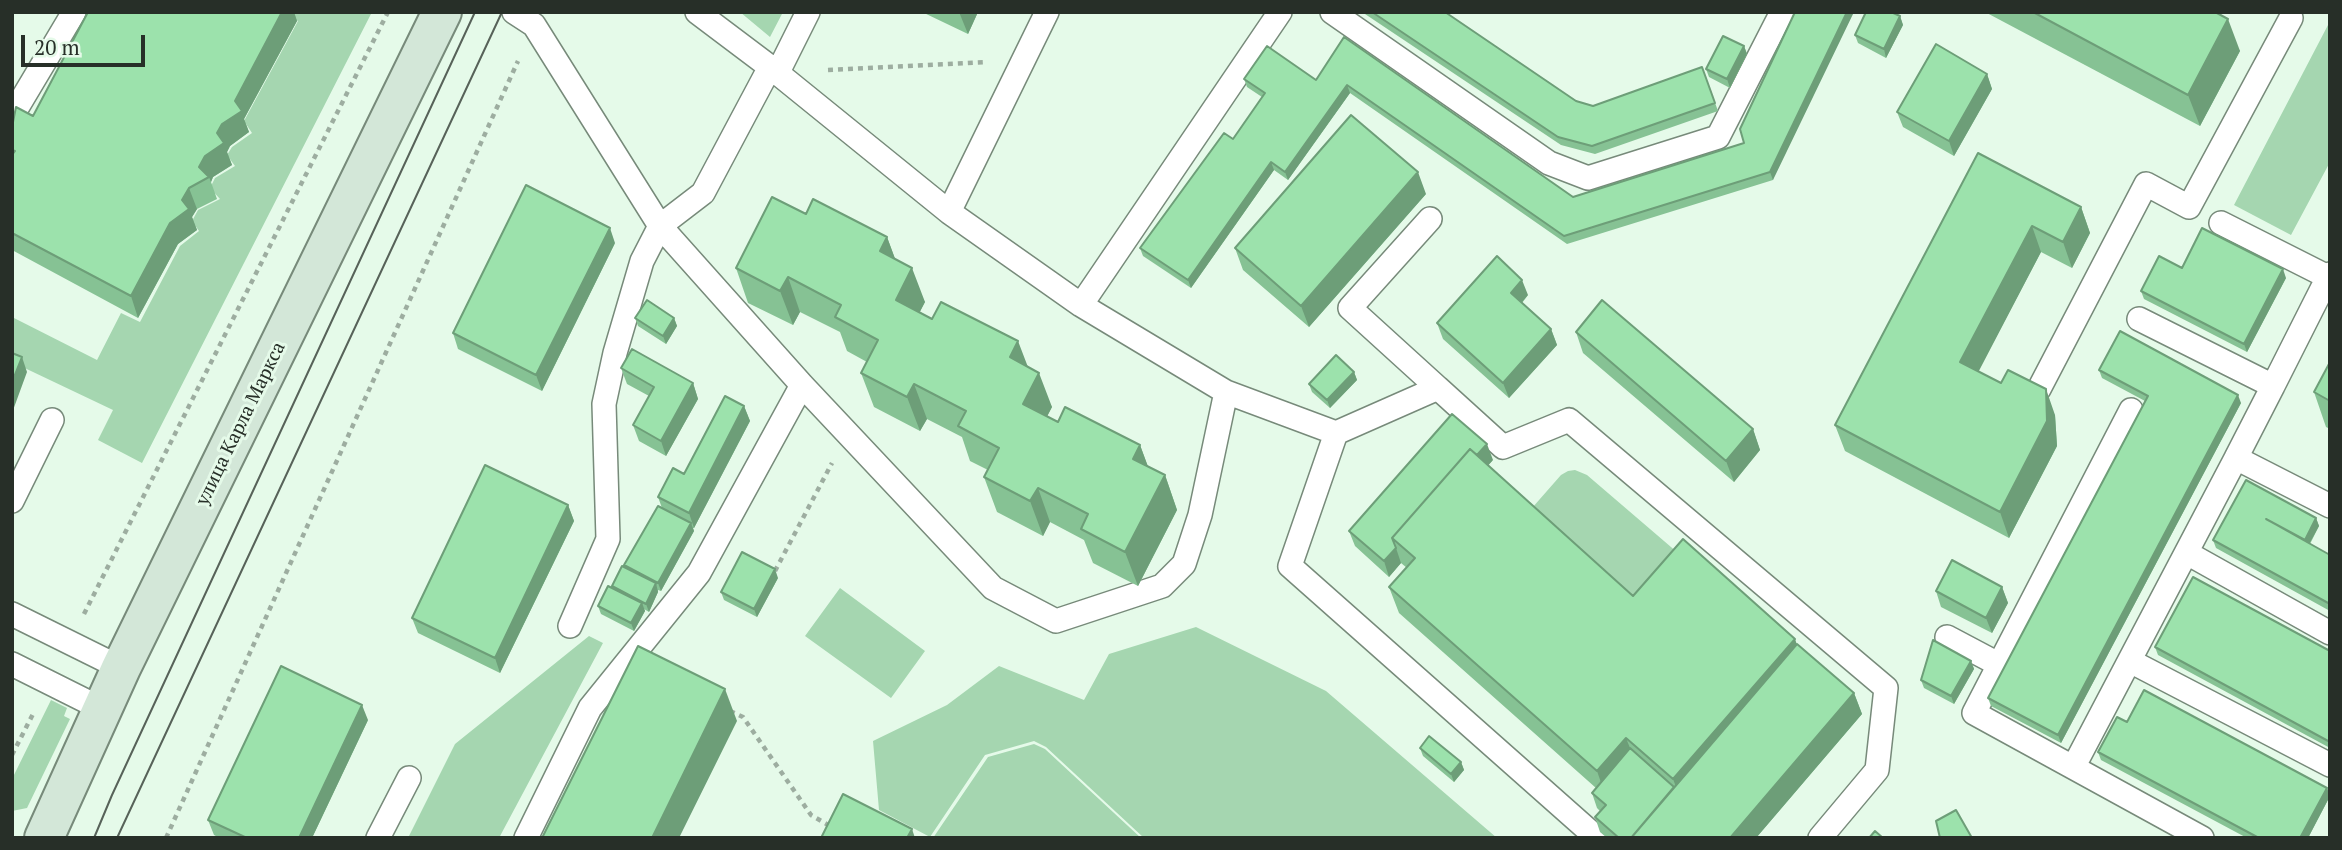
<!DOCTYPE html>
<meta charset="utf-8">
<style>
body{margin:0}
#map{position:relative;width:2342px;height:850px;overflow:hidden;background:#e5fae9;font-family:"PT Serif",serif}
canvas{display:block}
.frame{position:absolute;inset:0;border:14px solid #272f28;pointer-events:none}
.scale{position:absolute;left:21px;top:35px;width:124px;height:32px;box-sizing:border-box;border:4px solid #272f28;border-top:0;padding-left:9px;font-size:21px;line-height:24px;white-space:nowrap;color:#272f28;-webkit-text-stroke:5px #e5fae9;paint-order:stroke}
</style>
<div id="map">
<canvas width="2342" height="850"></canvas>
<div class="frame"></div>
<div class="scale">20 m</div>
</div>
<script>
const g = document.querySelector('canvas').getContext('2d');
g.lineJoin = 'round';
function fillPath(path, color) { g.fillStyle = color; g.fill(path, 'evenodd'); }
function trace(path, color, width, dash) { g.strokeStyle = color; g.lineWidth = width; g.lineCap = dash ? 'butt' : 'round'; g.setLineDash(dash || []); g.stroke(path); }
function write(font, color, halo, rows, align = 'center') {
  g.font = font + ' "PT Serif",serif'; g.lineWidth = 6; g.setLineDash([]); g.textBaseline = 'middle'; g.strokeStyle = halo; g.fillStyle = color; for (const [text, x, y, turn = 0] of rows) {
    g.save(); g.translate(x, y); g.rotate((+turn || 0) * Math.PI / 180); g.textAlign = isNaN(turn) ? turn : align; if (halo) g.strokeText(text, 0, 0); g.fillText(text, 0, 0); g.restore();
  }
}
const green = new Path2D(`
 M247 12H372L142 463 98 440 113 410 12 362V317L97 360 121 313 140 322 180 246 199 231 192 221 198 210 220 199 210 188 215 178 235 166 227 155 232 147 252 133 244 121 298 21 292 18Z
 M740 12H783L770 37Z
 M2328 25 2330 162 2291 235 2234 205Z
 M1575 470 1587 475 1692 565 1642 621 1525 516 1561 475 1568 471Z
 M840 588 925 651 891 698 805 636Z
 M1196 627 1326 691 1497 838H1144L1046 747 1034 741 985 755 930 837 879 810 873 741 947 705 999 666 1084 700 1109 654Z
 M589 636 603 643 499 838H408L455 744Z
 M51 700 67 708 64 716 70 719 27 808 12 811V779Z
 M1034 744 1045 749 1141 838H933L988 757Z`);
const path = new Path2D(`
 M828 70 987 62
 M775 571 832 463
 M84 614 388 12
 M730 711 743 717 811 815 830 826
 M12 755 34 712
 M166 838 518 61`);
const lane = new Path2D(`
 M514 12 534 25 660 226 703 193 770 67 949 212 1081 305 1226 392 1336 433 1438 388 1503 447 1569 420 1886 688 1877 770 1820 838
 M697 12 770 67
 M1332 12 1549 163 1588 178 1718 137 1782 12
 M778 72 808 12
 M12 116 74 12
 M949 212 1047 12
 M1430 219 1350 308 1438 388
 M2221 223 2328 277 2330 274
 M1081 305 1280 12
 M2139 319 2273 386 2236 458 2330 506
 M2273 386 2328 277
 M2039 389 2146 184 2189 207 2291 18
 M2131 410 1974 713 2202 838
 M1336 433 1290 566 1597 838
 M12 501 52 420
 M2187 553 2330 633
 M12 614 121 668
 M570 626 608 539 604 404 615 353 642 261 660 226 802 385 993 588 1056 621 1162 586 1184 564 1200 515 1226 392
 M1947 637 1998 664
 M2130 661 2330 765
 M12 664 102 709
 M2074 766 2236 458
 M378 838 409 778
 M526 838 590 708 699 573 802 385`);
const secondary = new Path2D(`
 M44 838 121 668 442 12`);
const tram = new Path2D(`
 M94 838 112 795 475 12
 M117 838 502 12`);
const wall = new Path2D(`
 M278 12H294L297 21 244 119 249 132 230 146 227 152 232 165 213 177 211 182 217 199 197 209 192 217 197 230 178 244 138 318 12 250V127L33 116Z
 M922 12H978L968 34Z
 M1362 12H1445L1576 101 1593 106 1702 67 1718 111 1595 154 1561 145Z
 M1795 12 1773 180 1567 244 1350 93 1288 180 1274 170 1191 288 1143 256 1140 248 1233 139 1262 97 1247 87 1244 79 1316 80 1344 37 1573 197 1744 143Z
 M1985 12H2215L2240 51 2200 126Z
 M1900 16 1903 25 1886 58 1858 43 1855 35Z
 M1744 46 1747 54 1730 88 1709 77 1706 69Z
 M1987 74 1992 89 1954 156 1903 127 1897 112Z
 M1978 153 2081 207 2090 233 2072 268 2041 252 1978 371 2055 415 2057 446 2009 538 1845 451 1835 425Z
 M1426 194 1309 327 1243 270 1235 248Z
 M806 214 887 237 895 259 925 302 919 313 1028 367 1052 407 1047 416 1058 422 1140 445 1148 467 1165 475 1177 510 1138 586 1093 563 1084 540 1050 522 1043 536 997 512 984 477 988 470 970 461 962 437 927 419 920 431 874 407 861 373 867 362 847 351 840 332 800 312 793 325 748 303 736 268Z
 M615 243 542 391 458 349 453 333Z
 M2182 268 2286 278 2247 352 2144 299 2141 291Z
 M1528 295 1522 303 1551 329 1557 345 1509 398 1443 339 1437 323Z
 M635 318H674L677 326 666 344 638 326Z
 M1576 332 1753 429 1760 450 1734 482 1583 353Z
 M2330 362V429L2326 427 2314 392Z
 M621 368 693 383 698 399 666 456 639 441 633 425 649 396 627 384Z
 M2099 370 2241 403 2061 743 1991 706 1988 698 2145 401 2102 378Z
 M1354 372 1357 380 1330 408 1312 392 1309 384Z
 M744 406 750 421 694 528H693L694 531 661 591 658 590V592L649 612 644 609 645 611 634 631 601 614 598 606 613 588 612 586 625 568 624 565 662 508 658 497 684 474Z
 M1493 460 1488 465 1633 596 1797 644 1854 693 1862 714 1756 838H1607L1600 832 1595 817 1600 811 1597 808 1592 793 1596 788 1399 613 1389 587 1407 568 1401 563 1389 577 1355 546 1349 531Z
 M568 505 574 521 500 673 418 633 412 618Z
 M2316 518 2319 526 2310 544 2330 555V611L2216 548 2213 540Z
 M778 578 757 617 724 600 721 592Z
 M2002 587 2008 603 1992 633 1941 607 1936 591Z
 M2155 647 2330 651V748L2158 655Z
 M1971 661 1974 669 1954 704 1924 688 1921 680Z
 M368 720 312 838H220L214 835 208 820Z
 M2127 722 2327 788 2330 796 2308 838H2247L2101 760 2098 752Z
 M1420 748 1461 762 1464 770 1454 782 1423 756Z`);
const shadedWall = new Path2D(`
 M282 12H294L297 21 244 119 249 132 230 146 227 152 232 165 213 177 211 182 209 177 199 167Z
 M959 12H978L968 34Z
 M1847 12H1854L1773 180 1770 172Z
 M1900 16 1903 25 1886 58 1884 49Z
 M2228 19 2240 51 2200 126 2188 95Z
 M1744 46 1747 54 1730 88 1727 79Z
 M1987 74 1992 89 1954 156 1949 141Z
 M1347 85 1350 93 1288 180 1285 172Z
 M1271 162 1274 170 1191 288 1188 280Z
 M1418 172 1426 194 1309 327 1301 306Z
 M189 188 197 209 192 217 197 230 178 244 138 318 131 296Z
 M2081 207 2090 233 2072 268 2063 242Z
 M2032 226 2041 252 1970 388 1960 362Z
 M610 228 615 243 542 391 536 375Z
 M887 237 900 272 880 251Z
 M912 268 925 302 908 335 896 300Z
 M2283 269 2286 278 2247 352 2244 344Z
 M788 277 800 312 793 325 780 291Z
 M1522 280 1528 295 1517 308 1511 293Z
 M674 318 677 326 666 344 663 336Z
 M1551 329 1557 345 1509 398 1503 383Z
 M1018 341 1031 375 1010 357Z
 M22 357 27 372 12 413V382Z
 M1354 372 1357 380 1330 408 1327 400Z
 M1039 373 1052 407 1036 438 1023 404Z
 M693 383 698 399 666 456 661 441Z
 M914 384 927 419 920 431 907 397Z
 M2046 389 2055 415 2057 446 2009 538 2000 512Z
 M2238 395 2241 403 2061 743 2058 735Z
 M744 406 750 421 694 528 689 513Z
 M1753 429 1760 450 1734 482 1726 461Z
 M1487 444 1493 460 1410 554 1399 544Z
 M1140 445 1153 480 1133 459Z
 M1165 475 1177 510 1138 586 1125 552Z
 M1038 488 1050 522 1043 536 1030 501Z
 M568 505 574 521 500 673 495 658Z
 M2316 518 2319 526 2307 548 2305 540Z
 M691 523 694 531 661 591 658 583Z
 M1396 548 1401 563 1389 577 1384 561Z
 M775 569 778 578 757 617 754 609Z
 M656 583 658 592 649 612 646 604Z
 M2002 587 2008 603 1992 633 1986 618Z
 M642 603 645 611 634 631 631 623Z
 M1795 639 1804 665 1683 805 1673 779Z
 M1971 661 1974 669 1954 704 1951 696Z
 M725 689 737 721 679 838H652Z
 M1854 693 1862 714 1756 838H1730Z
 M362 705 368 720 312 838H299Z
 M1626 738 1636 763 1606 797 1597 771Z
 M1461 762 1464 770 1454 782 1451 774Z
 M2327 788 2330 796 2308 838H2300Z
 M912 829 915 838H907Z`);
const building = new Path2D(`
 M88 12H282L235 101 242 111 222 124 217 133 224 143 205 156 199 167 209 177 189 188 182 200 189 209 170 223 131 296 12 233V155L15 151 12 150V127L16 107 33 116Z
 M1372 12H1445L1576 101 1593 106 1702 67 1715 103 1592 146 1558 137Z
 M1795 12H1847L1770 172 1564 236 1347 85 1285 172 1271 162 1188 280 1140 248 1224 133 1233 139 1265 93 1244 79 1267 46 1316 80 1344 37 1573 197 1744 143 1740 129Z
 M1866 12H1891L1900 16 1884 49 1855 35Z
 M2033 12H2215L2228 19 2188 95Z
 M1723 36 1744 46 1727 79 1706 69Z
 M1936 44 1987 74 1949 141 1897 112Z
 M1351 115 1418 172 1301 306 1235 248Z
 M1978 153 2081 207 2063 242 2032 226 1960 362 2001 383 2008 370 2046 389 2047 421 2000 512 1835 425Z
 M526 185 610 228 536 375 453 333Z
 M772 197 806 214 813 199 887 237 880 251 912 268 896 300 932 319 941 302 1018 341 1010 357 1039 373 1023 404 1058 422 1065 407 1140 445 1133 459 1165 475 1125 552 1081 529 1088 514 1038 488 1030 501 984 477 999 448 958 426 966 411 914 384 907 397 861 373 878 340 835 317 841 305 788 277 780 291 736 268Z
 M2202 228 2283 269 2244 344 2141 291 2159 256 2182 268Z
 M1497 256 1522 280 1511 293 1551 329 1503 383 1437 323Z
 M647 300 674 318 663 336 635 318Z
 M1602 300 1753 429 1726 461 1576 332Z
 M2120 331 2238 395 2058 735 1988 698 2148 396 2099 370Z
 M632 349 693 383 661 441 633 425 654 387 621 368Z
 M12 353 22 357 12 382Z
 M1336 355 1354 372 1327 400 1309 384Z
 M2330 362V401L2314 392Z
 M725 396 744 406 689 513 658 497 673 468 684 474Z
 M1452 414 1487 444 1477 455 1470 449 1392 538 1396 548 1384 561 1349 531Z
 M1470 449 1633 596 1683 539 1795 639 1673 779 1626 738 1597 771 1389 587 1415 558 1392 538Z
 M485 465 568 505 495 658 412 618Z
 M2246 480 2316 518 2305 540 2266 519 2330 555V604L2213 540Z
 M658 506 691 523 658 583 624 565Z
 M742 552 775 569 754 609 721 592Z
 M1952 560 2002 587 1986 618 1936 591Z
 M622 566 656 583 646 604 612 586Z
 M2193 577 2330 651V742L2155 647Z
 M608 586 642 603 631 623 598 606Z
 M1933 640 1971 661 1951 696 1921 680Z
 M1797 644 1854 693 1730 838H1631Z
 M638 646 725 689 652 838H542Z
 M281 666 362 705 299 838H247L208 820Z
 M2144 690 2327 788 2300 838H2259L2098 752 2117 717 2127 722Z
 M1429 736 1461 762 1451 774 1420 748Z
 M1630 748 1674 787 1631 838H1619L1595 817 1606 805 1592 793Z
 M843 794 912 829 907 838H821Z
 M1956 810 1972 838H1940L1936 821Z
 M1875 831 1883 838H1869Z`);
const streetNames = [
 ["улица Карла Маркса",241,424,-64]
];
fillPath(green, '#a5d6b0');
trace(lane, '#778a7a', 26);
trace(secondary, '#778a7a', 42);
trace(path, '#9dada0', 4.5, [5, 5]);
trace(lane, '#fff', 23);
trace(secondary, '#d3e7d8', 38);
trace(tram, '#576259', 2);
fillPath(wall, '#86c294');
fillPath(shadedWall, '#6d9e78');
fillPath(building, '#9ce2ac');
trace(building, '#6d9e78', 2);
write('19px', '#272f28', '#e5fae9', streetNames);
</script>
